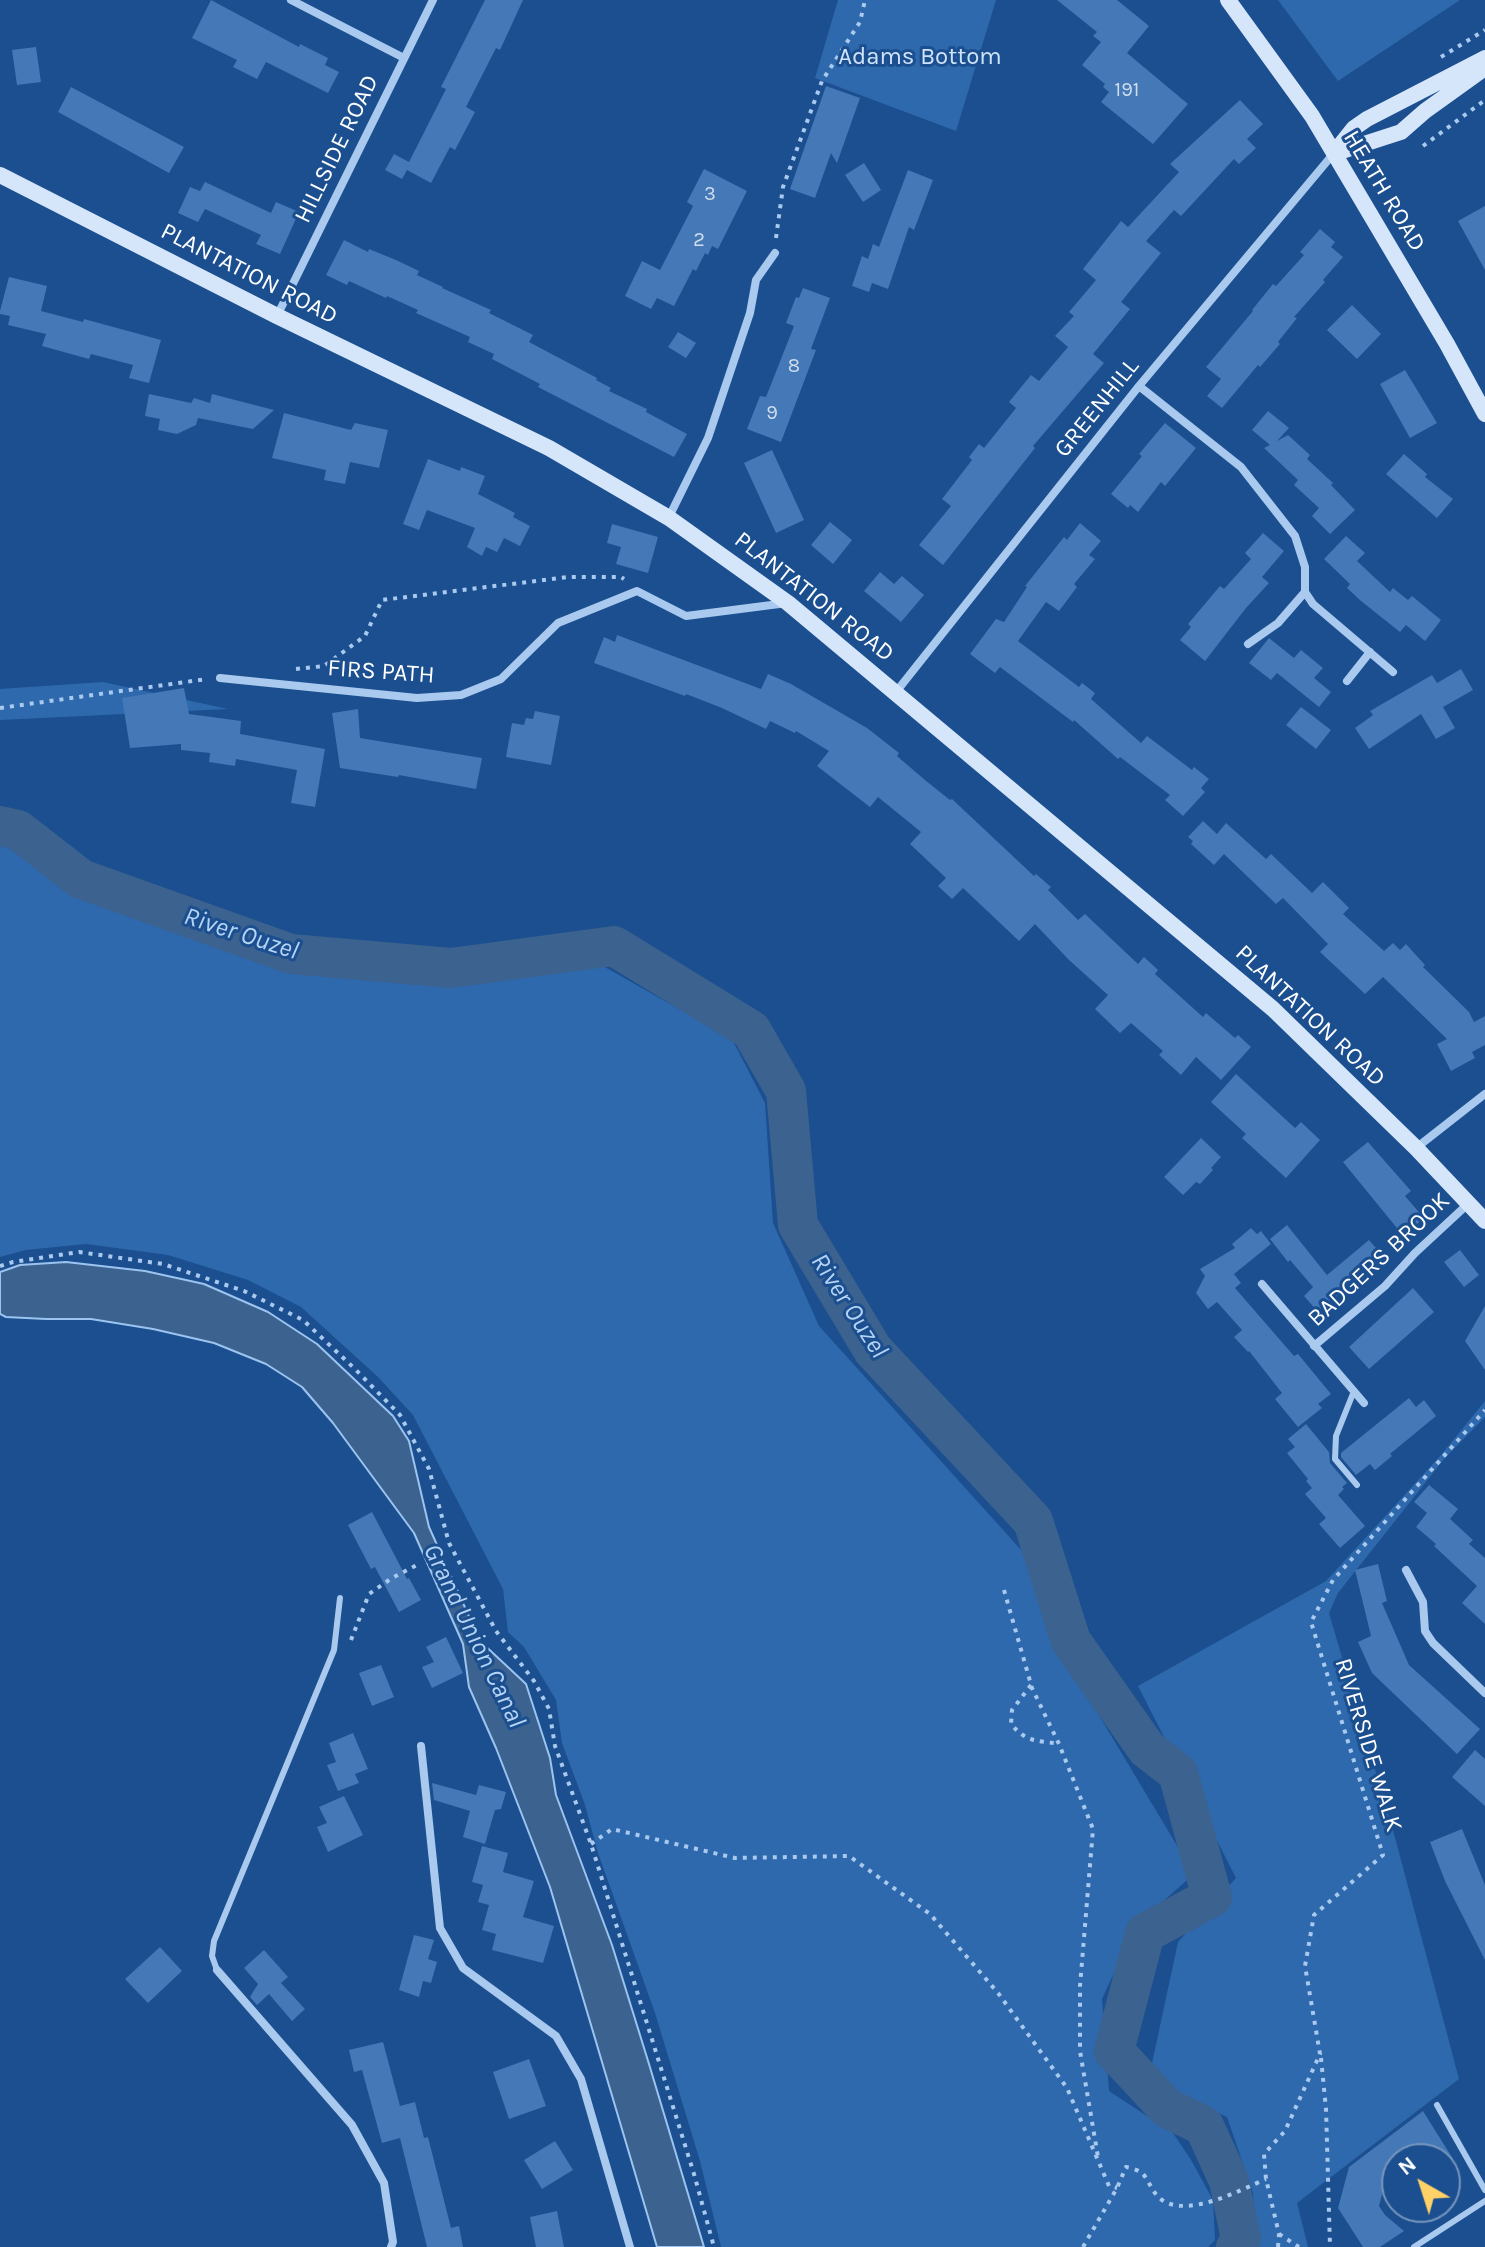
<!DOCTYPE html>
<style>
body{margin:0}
#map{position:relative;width:1485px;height:2247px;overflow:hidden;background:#1b4f8f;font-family:Karla,sans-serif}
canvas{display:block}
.north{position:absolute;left:1381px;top:2143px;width:80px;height:80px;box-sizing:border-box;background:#1b4f8f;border:2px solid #7695bc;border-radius:50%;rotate:321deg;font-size:22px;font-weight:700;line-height:32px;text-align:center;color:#fff}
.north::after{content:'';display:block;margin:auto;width:28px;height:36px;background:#ffd166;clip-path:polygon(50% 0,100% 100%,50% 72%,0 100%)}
</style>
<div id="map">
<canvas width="1485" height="2247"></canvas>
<div class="north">N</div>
</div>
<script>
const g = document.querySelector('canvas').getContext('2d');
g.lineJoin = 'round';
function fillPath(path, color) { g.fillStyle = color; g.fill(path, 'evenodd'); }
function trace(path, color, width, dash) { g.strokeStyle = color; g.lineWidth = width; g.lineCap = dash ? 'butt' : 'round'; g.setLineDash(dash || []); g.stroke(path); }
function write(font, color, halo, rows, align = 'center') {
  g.font = font + ' Karla,sans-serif'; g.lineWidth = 6; g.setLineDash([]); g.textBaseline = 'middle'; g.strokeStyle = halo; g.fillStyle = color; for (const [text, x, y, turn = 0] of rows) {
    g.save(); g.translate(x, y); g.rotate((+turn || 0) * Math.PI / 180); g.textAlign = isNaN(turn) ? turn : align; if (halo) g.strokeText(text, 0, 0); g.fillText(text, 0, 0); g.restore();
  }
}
const green = new Path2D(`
 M838 0H996L956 131 815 78Z
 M1278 0H1460L1338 81Z
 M103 682 228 709 0 720V689Z
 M0 843 114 911 290 966 447 978 603 966 732 1039 765 1103 773 1223 819 1326 1023 1552 1058 1647 1194 1874 1136 1925 1102 1999 1109 2091 1173 2133 1191 2160 1213 2200 1215 2240 1208 2247H721L700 2161 655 2013 598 1853 585 1805 562 1743 556 1700 524 1647 508 1632 503 1589 413 1415 378 1377 301 1307 248 1280 168 1255 86 1244 26 1250 0 1257Z
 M1485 1401V1417L1444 1459 1338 1593 1329 1613 1396 1841 1459 2079 1297 2203 1308 2247H1255L1253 2193 1227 2117 1148 2082 1178 1942 1236 1878 1138 1686 1326 1581 1441 1455Z`);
const water = new Path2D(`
 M66 1262 145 1271 204 1284 268 1312 317 1344 393 1416 409 1441 429 1527 480 1641 526 1684 550 1758 556 1795 612 1945 649 2064 704 2247H657L550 1887 496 1748 469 1687 463 1644 414 1533 333 1423 302 1387 266 1364 214 1343 153 1329 91 1319H46L6 1317 0 1314V1272L20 1265Z`);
const river = new Path2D(`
 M0 826 18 830 81 879 291 954 451 968 614 946 751 1030 786 1091 798 1225 873 1350 1033 1521 1071 1641 1147 1749 1178 1773 1212 1897 1145 1933 1114 2051 1167 2108 1204 2126 1229 2181 1241 2239 1236 2247`);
const building = new Path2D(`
 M211 0 299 47 300 44 328 58 325 65 339 72 328 93 266 62 257 79 233 67 237 60 192 38Z
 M485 0H523L500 50 496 48 466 107 475 112 455 150 450 147 431 183 407 170 402 179 385 170 394 154 409 162 446 89 441 87Z
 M1057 0H1117L1149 26 1127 53 1188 104 1153 144 1101 102 1109 92 1103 87 1105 84 1082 65 1101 42 1093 36 1097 32Z
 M36 47 41 82 17 85 12 50Z
 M826 86 860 98 837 163 831 153 815 198 790 189Z
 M71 87 184 147 169 173 58 112Z
 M1240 100 1263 124 1247 139 1256 148 1239 164 1234 159 1181 216 1174 210 1146 241 1161 253 1121 302 1130 309 1093 354 1104 363 1033 446 1035 448 943 565 919 545 951 506 942 499 972 460 969 457 979 444 984 448 1016 408 1009 402 1031 375 1039 381 1068 347 1055 336 1074 316 1069 312 1096 280 1083 269 1121 221 1128 227 1179 172 1170 164Z
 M864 163 881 190 863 202 845 175Z
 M704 169 747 191 718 249 712 246 708 255 705 253 696 271 693 269 674 306 657 298 651 309 625 296 642 261 660 270 693 206 687 202Z
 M908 170 933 180 914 230 909 227 888 289 872 283 869 292 852 286 862 256 868 259 873 244 879 247Z
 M205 182 271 213 276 202 299 212 280 254 256 244 261 235 205 209 198 222 178 213 190 187 200 191Z
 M1485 206V270L1458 221Z
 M1320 229 1335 242 1331 247 1343 257 1323 280 1325 282 1294 317 1297 318 1278 342 1280 344 1260 367 1258 365 1222 408 1207 396 1221 379 1206 367 1253 311 1252 310 1273 284 1276 286 1304 255 1300 252Z
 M344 240 368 252 369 249 396 260 419 271 417 275 443 287 442 288 491 310 489 313 533 335 529 342 597 378 596 380 611 388 609 391 647 409 646 412 687 434 674 457 538 387 540 384 492 359 494 354 468 342 470 337 416 313 418 310 387 296 386 298 349 281 347 285 326 275Z
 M9 277 47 286 41 311 83 322 84 319 161 340 149 383 129 378 133 365 91 354 89 359 42 346 46 334 8 325 10 316 0 314V311Z
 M803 288 830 298 811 349 816 350 781 442 747 429 760 396 766 397 794 326 786 323 796 297 799 298Z
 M1352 305 1381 334 1357 359 1327 330Z
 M678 332 696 343 686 358 668 347Z
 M1405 370 1437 423 1410 438 1380 384Z
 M149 394 191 403 194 398 210 403 212 394 274 410 253 429 198 418 196 425 177 434 158 430 160 419 145 416Z
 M1268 411 1289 428 1277 441 1288 435 1310 455 1307 459 1333 483 1331 485 1355 510 1330 534 1312 516 1319 508 1294 485 1298 480 1264 448 1270 445 1252 430Z
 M284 413 351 430 355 423 388 430 379 468 350 462 345 484 324 480 326 470 272 458Z
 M1165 423 1196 448 1165 486 1161 482 1138 512 1130 505 1128 508 1111 494 1142 456 1139 454Z
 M772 450 804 520 776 533 744 463Z
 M1404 454 1427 474 1425 477 1453 499 1437 518 1386 474Z
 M428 459 460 471 461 467 485 476 478 494 515 513 513 517 530 526 520 546 504 538 497 552 486 547 482 556 467 547 475 528 427 510 419 530 403 524Z
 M830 522 852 540 833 564 811 545Z
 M1080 523 1101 541 1089 555 1095 559 1074 584 1077 587 1059 611 1046 602 1018 641 1079 687 1082 683 1095 693 1091 699 1141 743 1147 736 1192 770 1194 767 1209 779 1201 788 1205 792 1183 816 1165 800 1170 795 1120 757 1118 759 1074 720 1073 722 1000 667 995 673 970 654 996 619 1004 622 1027 587 1025 586 1064 537 1067 540Z
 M612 524 658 537 648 573 616 564 621 547 607 543Z
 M1263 533 1284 551 1262 577 1269 583 1246 608 1205 661 1180 640 1191 627 1188 624 1220 586 1224 589 1251 559 1245 553Z
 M1346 536 1365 553 1357 561 1390 592 1393 588 1408 600 1412 596 1441 620 1425 641 1406 625 1400 632 1361 601 1347 588 1350 584 1324 559Z
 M880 572 894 584 902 576 924 595 901 622 864 591Z
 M617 635 761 689 768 674 791 684 867 728 899 753 897 756 925 780 950 800 952 799 1034 876 1036 874 1051 887 1048 890 1078 920 1085 914 1138 964 1144 957 1158 970 1155 974 1203 1017 1206 1013 1235 1038 1238 1035 1251 1047 1221 1080 1196 1057 1181 1075 1159 1055 1163 1051 1131 1023 1120 1033 1095 1009 1108 995 1069 960 1035 924 1019 941 963 888 952 899 938 886 946 878 910 844 921 832 878 797 870 807 817 766 829 751 796 731 795 733 770 721 766 729 722 708 686 694 685 696 594 663 604 637 615 642Z
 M1269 638 1294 658 1301 650 1323 668 1314 678 1331 692 1319 707 1277 673 1271 680 1249 663Z
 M1461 669 1473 690 1443 707 1455 728 1436 739 1421 714 1369 749 1355 728 1373 715 1370 711 1432 675 1437 683Z
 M184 688 189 714 241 721 240 734 325 749 315 807 291 803 297 770 236 759 235 766 209 762 210 753 181 750V744L130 748 122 698Z
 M1301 707 1331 730 1316 749 1286 725Z
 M358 709 360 738 482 758 476 789 399 775 398 777 340 768 332 713Z
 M535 711 560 716 551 765 506 757 512 723 524 725 526 718 533 719Z
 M1203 821 1217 834 1226 823 1266 859 1271 854 1312 893 1323 882 1349 908 1343 914 1384 951 1393 943 1400 950 1406 944 1425 965 1423 967 1469 1012 1474 1022 1485 1016V1045L1472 1052 1475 1058 1451 1071 1437 1044 1447 1039 1383 977 1365 994 1320 952 1328 944 1283 898 1276 904 1224 854 1214 865 1191 844 1193 841 1188 837Z
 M1236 1074 1295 1128 1301 1122 1320 1140 1286 1178 1242 1138 1246 1134 1211 1102Z
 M1201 1138 1221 1157 1211 1168 1213 1170 1200 1184 1196 1182 1183 1195 1164 1177Z
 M1368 1142 1411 1191 1405 1196 1424 1218 1410 1230 1408 1228 1401 1233 1343 1162Z
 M1287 1225 1327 1275 1369 1240 1382 1255 1318 1312 1304 1296 1313 1287 1290 1260 1288 1262 1270 1239Z
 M1251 1228 1257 1234 1261 1231 1271 1244 1234 1274 1241 1283 1235 1288 1294 1356 1298 1354 1331 1394 1318 1404 1322 1408 1298 1427 1275 1399 1282 1393 1249 1351 1248 1352 1234 1337 1242 1330 1217 1302 1208 1309 1196 1293 1205 1276 1200 1269 1235 1248 1232 1244Z
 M1460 1250 1479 1275 1464 1287 1444 1262Z
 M1413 1288 1434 1312 1369 1369 1349 1347Z
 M1485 1306V1370L1465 1341Z
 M1409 1398 1416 1407 1424 1400 1436 1416 1390 1454 1392 1456 1375 1470 1370 1464 1356 1475 1341 1457V1453Z
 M1306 1424 1329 1452 1330 1463 1347 1483 1342 1487 1344 1489 1338 1495 1365 1526 1340 1548 1319 1524 1326 1518 1305 1494 1312 1488 1306 1481 1308 1479 1287 1453 1295 1447 1288 1439Z
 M1429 1485 1458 1509 1450 1519 1473 1540 1469 1544 1485 1558V1624L1462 1603 1477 1586 1434 1546 1436 1544 1416 1527 1427 1513 1414 1502Z
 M372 1512 407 1579 409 1578 421 1600 399 1612 375 1567 371 1569 348 1525Z
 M1378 1564 1387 1601 1382 1603 1409 1665 1480 1729 1457 1754 1372 1673 1358 1642 1371 1636 1355 1570Z
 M446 1637 463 1673 432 1688 422 1667 434 1662 426 1647Z
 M381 1665 394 1697 372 1706 359 1673Z
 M353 1733 368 1769 355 1774 359 1783 338 1791 327 1765 336 1762 329 1743Z
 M1475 1750 1485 1759V1806L1452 1777Z
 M432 1783 476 1795 479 1785 506 1792 501 1809 495 1810 485 1844 463 1837 470 1811 434 1800Z
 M344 1796 363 1835 328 1852 317 1827 327 1823 319 1807Z
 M1462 1829 1485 1885V1960L1445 1881 1430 1842Z
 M482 1846 508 1853 503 1872 534 1881 523 1917 554 1926 543 1963 492 1950 496 1934 482 1930 489 1905 478 1902 483 1885 472 1882Z
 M414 1935 434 1940 428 1959 437 1962 431 1983 423 1981 419 1997 399 1990Z
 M160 1947 182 1971 148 2003 125 1979Z
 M264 1950 288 1977 281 1983 305 2009 292 2021 269 1994 257 2005 250 1997 258 1984 244 1968Z
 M383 2042 400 2106 415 2102 424 2138 428 2137 451 2228 459 2226 463 2247H427L400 2138 382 2143 362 2070 354 2072 349 2050Z
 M529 2059 546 2106 509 2119 493 2072Z
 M1423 2111 1453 2159H1397V2171L1386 2179 1379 2206 1385 2215 1404 2231 1380 2247H1363L1338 2208 1349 2167Z
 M555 2141 573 2170 542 2189 524 2160Z
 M557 2211 564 2247H536L530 2217Z`);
const path = new Path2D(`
 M1441 57 1485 30
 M1423 146 1485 100
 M776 238 783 187 822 81 860 22 865 0
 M296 669 324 666 365 636 382 600 568 577H621L624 579
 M0 708 207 679
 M0 1266 13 1262 79 1252 163 1264 244 1291 303 1320 355 1369 400 1415 429 1469 449 1543 496 1631 534 1681 549 1709 555 1746 591 1844 694 2174 714 2247
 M1004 1590 1032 1688 1059 1744 1093 1829 1080 1986V2051L1098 2157
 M351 1640 369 1594 392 1578 417 1565
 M1031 1685 1012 1710 1011 1724C1027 1743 1037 1740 1059 1744
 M591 1844 612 1829 735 1858 849 1856 930 1914 998 1993 1067 2088 1109 2186 1117 2188
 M1321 2058 1326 2109 1330 2247
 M1279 2234 1299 2247
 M1083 2247 1117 2188 1126 2167C1131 2168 1139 2170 1143 2174 1150 2182 1152 2193 1162 2200 1189 2218 1240 2190 1266 2179
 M1278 2247 1279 2234 1266 2179 1264 2154 1285 2131 1320 2054 1305 1966 1314 1915 1383 1855 1311 1622 1333 1580 1485 1410`);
const lane = new Path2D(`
 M1354 1391 1336 1436 1335 1459 1357 1485
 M217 1970 212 1956 214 1941 334 1650 340 1598
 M1437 2105 1485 2190
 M1414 2247 1485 2201`);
const street = new Path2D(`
 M291 0 404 58
 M277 316 433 0
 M1139 386 1241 467 1295 536 1305 567V592L1313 604 1393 672
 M669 517 708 438 750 313 756 280 775 253
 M1248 644 1278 623 1305 592
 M220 678 417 698 461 695 501 679 558 623 637 591 686 616 787 603
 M1347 681 1370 652
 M896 692 1139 386 1334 153
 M1416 1148 1485 1094
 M1262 1284 1364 1403
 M1314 1346 1385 1286 1415 1253 1469 1203
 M1406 1570 1423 1602 1425 1631 1433 1643 1485 1693
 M421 1746 440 1928 463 1968 556 2036 581 2079 630 2247
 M217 1970 352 2125 384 2183 393 2242 391 2247`);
const secondary = new Path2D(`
 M1228 0 1312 116 1447 344 1485 414
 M1334 153 1354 128 1367 119 1485 58
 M1336 153 1401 132 1425 111 1485 68
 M0 175 277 316 549 448 669 518 788 603 1273 1009 1416 1148 1485 1221`);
const numberNames = [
 ["191",1127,90],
 ["3",710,194],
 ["2",699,240],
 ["8",794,366],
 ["9",772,413]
];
const parkNames = [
 ["Adams Bottom",920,57]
];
const streetNames = [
 ["HILLSIDE ROAD",337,149,-64],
 ["HEATH ROAD",1384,191,59],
 ["PLANTATION ROAD",249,274,27],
 ["GREENHILL",1097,408,-51],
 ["PLANTATION ROAD",814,597,38],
 ["FIRS PATH",381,672,4],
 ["PLANTATION ROAD",1310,1016,43],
 ["BADGERS BROOK",1379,1260,-43],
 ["RIVERSIDE WALK",1368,1745,73]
];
const waterNames = [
 ["River Ouzel",241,934,18],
 ["River Ouzel",849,1306,57],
 ["Grand Union Canal",474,1636,64]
];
fillPath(green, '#2e69ad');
fillPath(water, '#3c6290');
trace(water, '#9cc4f0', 2);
trace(river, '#3c6290', 40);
fillPath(building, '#4478b7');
trace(path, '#a9c9ee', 4, [4, 6]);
trace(lane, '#a9c9ee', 6);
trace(street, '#a9c9ee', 8);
trace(secondary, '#d6e6fa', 16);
write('20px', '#d0dded', null, numberNames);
write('24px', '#cfe3fa', '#1b4f8f', parkNames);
write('24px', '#fff', '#1b4f8f', streetNames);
write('italic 26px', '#b5d3f5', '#1b4f8f', waterNames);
</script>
